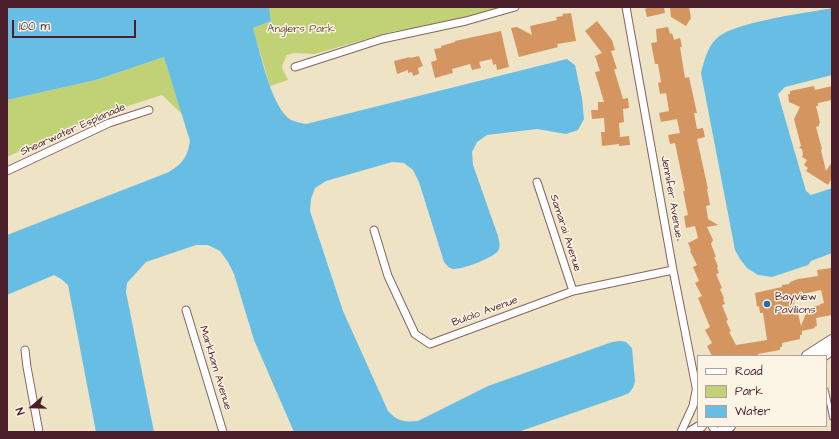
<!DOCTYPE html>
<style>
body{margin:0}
#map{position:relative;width:839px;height:439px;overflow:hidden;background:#efe3c5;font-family:"Architects Daughter",sans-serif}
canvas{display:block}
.frame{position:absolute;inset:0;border:8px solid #4a1f2b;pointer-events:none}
.legend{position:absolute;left:697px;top:355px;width:130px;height:72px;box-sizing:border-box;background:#fcf5e5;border:1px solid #b59f9b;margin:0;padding:5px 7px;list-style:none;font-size:12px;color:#4a1f2b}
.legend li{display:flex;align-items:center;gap:8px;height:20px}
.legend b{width:20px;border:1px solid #b59f9b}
.north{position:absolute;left:12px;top:387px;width:40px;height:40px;-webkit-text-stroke:3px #fcf5e5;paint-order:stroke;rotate:250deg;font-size:11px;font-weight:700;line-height:16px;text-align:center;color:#4a1f2b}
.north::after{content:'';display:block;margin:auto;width:14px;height:18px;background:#4a1f2b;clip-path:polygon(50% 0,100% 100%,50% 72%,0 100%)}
.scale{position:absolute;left:12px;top:20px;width:124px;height:18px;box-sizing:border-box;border:2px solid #4a1f2b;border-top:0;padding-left:5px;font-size:12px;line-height:14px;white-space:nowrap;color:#4a1f2b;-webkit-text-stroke:3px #fcf5e5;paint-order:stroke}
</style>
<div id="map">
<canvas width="839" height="439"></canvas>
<div class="frame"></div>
<ul class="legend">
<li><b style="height:5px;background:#fff"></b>Road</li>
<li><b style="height:11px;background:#c0d275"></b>Park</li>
<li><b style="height:11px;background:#68bde5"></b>Water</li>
</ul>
<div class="north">N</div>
<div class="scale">100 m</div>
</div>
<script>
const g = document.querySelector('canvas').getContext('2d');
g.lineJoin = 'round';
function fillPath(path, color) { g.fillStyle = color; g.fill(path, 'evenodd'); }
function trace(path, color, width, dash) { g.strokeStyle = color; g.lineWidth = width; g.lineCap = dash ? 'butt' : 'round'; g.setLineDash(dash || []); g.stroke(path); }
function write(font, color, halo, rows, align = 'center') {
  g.font = font + ' "Architects Daughter",sans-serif'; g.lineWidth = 3; g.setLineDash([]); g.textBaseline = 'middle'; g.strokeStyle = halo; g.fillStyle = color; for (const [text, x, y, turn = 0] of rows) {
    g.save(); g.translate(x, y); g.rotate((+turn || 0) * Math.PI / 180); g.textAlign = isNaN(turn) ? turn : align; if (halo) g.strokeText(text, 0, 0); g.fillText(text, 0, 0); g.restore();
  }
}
const green = new Path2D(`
 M269 7H503L464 19 390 32 315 54 294 53 287 55 283 63 282 68 288 80 270 86 253 28 271 21Z
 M164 57 183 115 162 95 103 114 7 157V100L96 80Z`);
const water = new Path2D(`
 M7 7H269L271 21 253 28C260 50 271 108 291 120 295 122 302 123 306 124L567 59 575 65 582 98 584 119 578 130 566 134 537 129 487 135 477 142 472 152 473 165 498 236C499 241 501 246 498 251 493 258 463 269 454 269 449 269 447 265 444 262L419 182 413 170 404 163 392 162 326 181 315 188 311 199 310 211 343 311 388 411C398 422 404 422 418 421L488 386 612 342 620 341 626 342 632 348 635 381 633 388 629 393 622 396 518 432H294L254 340 234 274 228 262 220 251 208 245H196L146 262 127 283 126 292 154 432H96L68 285 61 279 54 275 7 295V235L169 172C183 163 187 158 190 141L164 57 96 80 7 100Z
 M832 8V75L785 87 778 94 806 191 811 195 832 188V253L811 261 808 265 772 277 758 275 747 268 740 259 735 250 701 73C704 62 707 48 716 39 732 22 807 13 832 8Z`);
const building = new Path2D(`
 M647 7H664L665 13 647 17 645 9 647 8Z
 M670 7H689L691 18 686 26 671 17Z
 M571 13 576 41 557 44 558 47 519 57 511 28 517 27 532 35 530 26 557 20 556 17 563 16 562 14Z
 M597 21 612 40 615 50 611 51 617 69H614L623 99 628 98 629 108 623 109 624 122 619 123 620 137 629 136 630 145 619 146V144L602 146 601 132H605L604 118 592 119 591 110H598V102H604L595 72 600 71 595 56 602 53 585 31Z
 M668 27 670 34 672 33 674 40 680 38 682 47H680L685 78 689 77 697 113H694L697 129 703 128 705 137 697 139 708 189H707L710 205 706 206 708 219 718 225 707 227 713 240 711 244 716 257H714L718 266 717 268 719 273 716 274 722 288 720 289 724 298 723 299 725 304 722 305 728 320 726 321 731 331 729 332 736 345 767 340 763 313H760L759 306 757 307 755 293 782 287V285L789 284 790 282 798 279 818 276 817 270 831 268 832 274V315L816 318 817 326 814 327 815 328 802 331V335H800V339L782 343V347H780V350L758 354V356H712L707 346 712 343 705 330 710 327 698 298 702 296 695 283 699 281 693 267 697 265 690 251 691 250 688 243 698 238 695 226 686 228 684 216 688 215 683 191H685L675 143 670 144 668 135 680 133 677 119 661 122 659 113 669 111 666 93 660 94 658 83 661 82 658 64H655L651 43 657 42 656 29ZM821 290 824 303 820 304V305L808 308 801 326 798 313H796L794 301 796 300 795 298 803 296V294Z
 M501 31 509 67 497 70 496 64 493 65 492 59 479 62 481 68 472 70 470 64 452 69 453 73 435 78 431 62 437 60 434 49 441 48V46L455 42V41Z
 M419 56 423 66 418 68 419 74 413 76 412 72 408 73V70L397 74 394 61 410 57V58Z
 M814 86 815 90 832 86V100L818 103V106H816L820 123 819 124V126L816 127 822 149 821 150 826 171 832 162V178L828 185 806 171 808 168 804 165 807 160 802 157 803 154 802 149 799 148 801 146 794 119 800 107 789 102 788 94H790V91Z`);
const path = new Path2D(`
 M674 214 678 241`);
const service = new Path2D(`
 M826 390 832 418`);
const minor = new Path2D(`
 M626 7 673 270 698 397
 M295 67 382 39 466 21 515 7
 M7 171 109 123 149 110
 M537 182 573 291
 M374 230 388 276 415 334 430 344 573 291 673 270
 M186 310 223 432
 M25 350 27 367 39 432
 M712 426 716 432
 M681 432 693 406 696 391`);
const secondary = new Path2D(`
 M807 356 832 340
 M823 356 832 349
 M691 432 701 426
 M720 432 730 426`);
const markers = [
 [767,304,4,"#1f6fb2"]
];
const parkNames = [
 ["Anglers Park",301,30]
];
const streetNames = [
 ["Shearwater Esplanade",73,130,-24],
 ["Jennifer Avenue",671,197,80],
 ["Samarai Avenue",565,233,72],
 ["Bulolo Avenue",485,312,-20],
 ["Markham Avenue",215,368,73]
];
const poiNames = [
 ["Bayview",775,298],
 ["Pavilions",775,311]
];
fillPath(green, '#c0d275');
fillPath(water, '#68bde5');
fillPath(building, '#d59560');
trace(service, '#846461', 5.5);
trace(minor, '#846461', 9);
trace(secondary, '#846461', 12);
trace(path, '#846461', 1.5, [3, 3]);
trace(service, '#fff', 3.5);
trace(minor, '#fff', 7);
trace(secondary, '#fff', 10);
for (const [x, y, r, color] of markers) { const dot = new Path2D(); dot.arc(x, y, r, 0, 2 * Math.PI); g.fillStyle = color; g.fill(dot); trace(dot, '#fcf5e5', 1.5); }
write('11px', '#684c3e', '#fcf5e5', parkNames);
write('11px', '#4a1f2b', '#fcf5e5', streetNames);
write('11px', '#4a1f2b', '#fcf5e5', poiNames, 'left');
</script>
